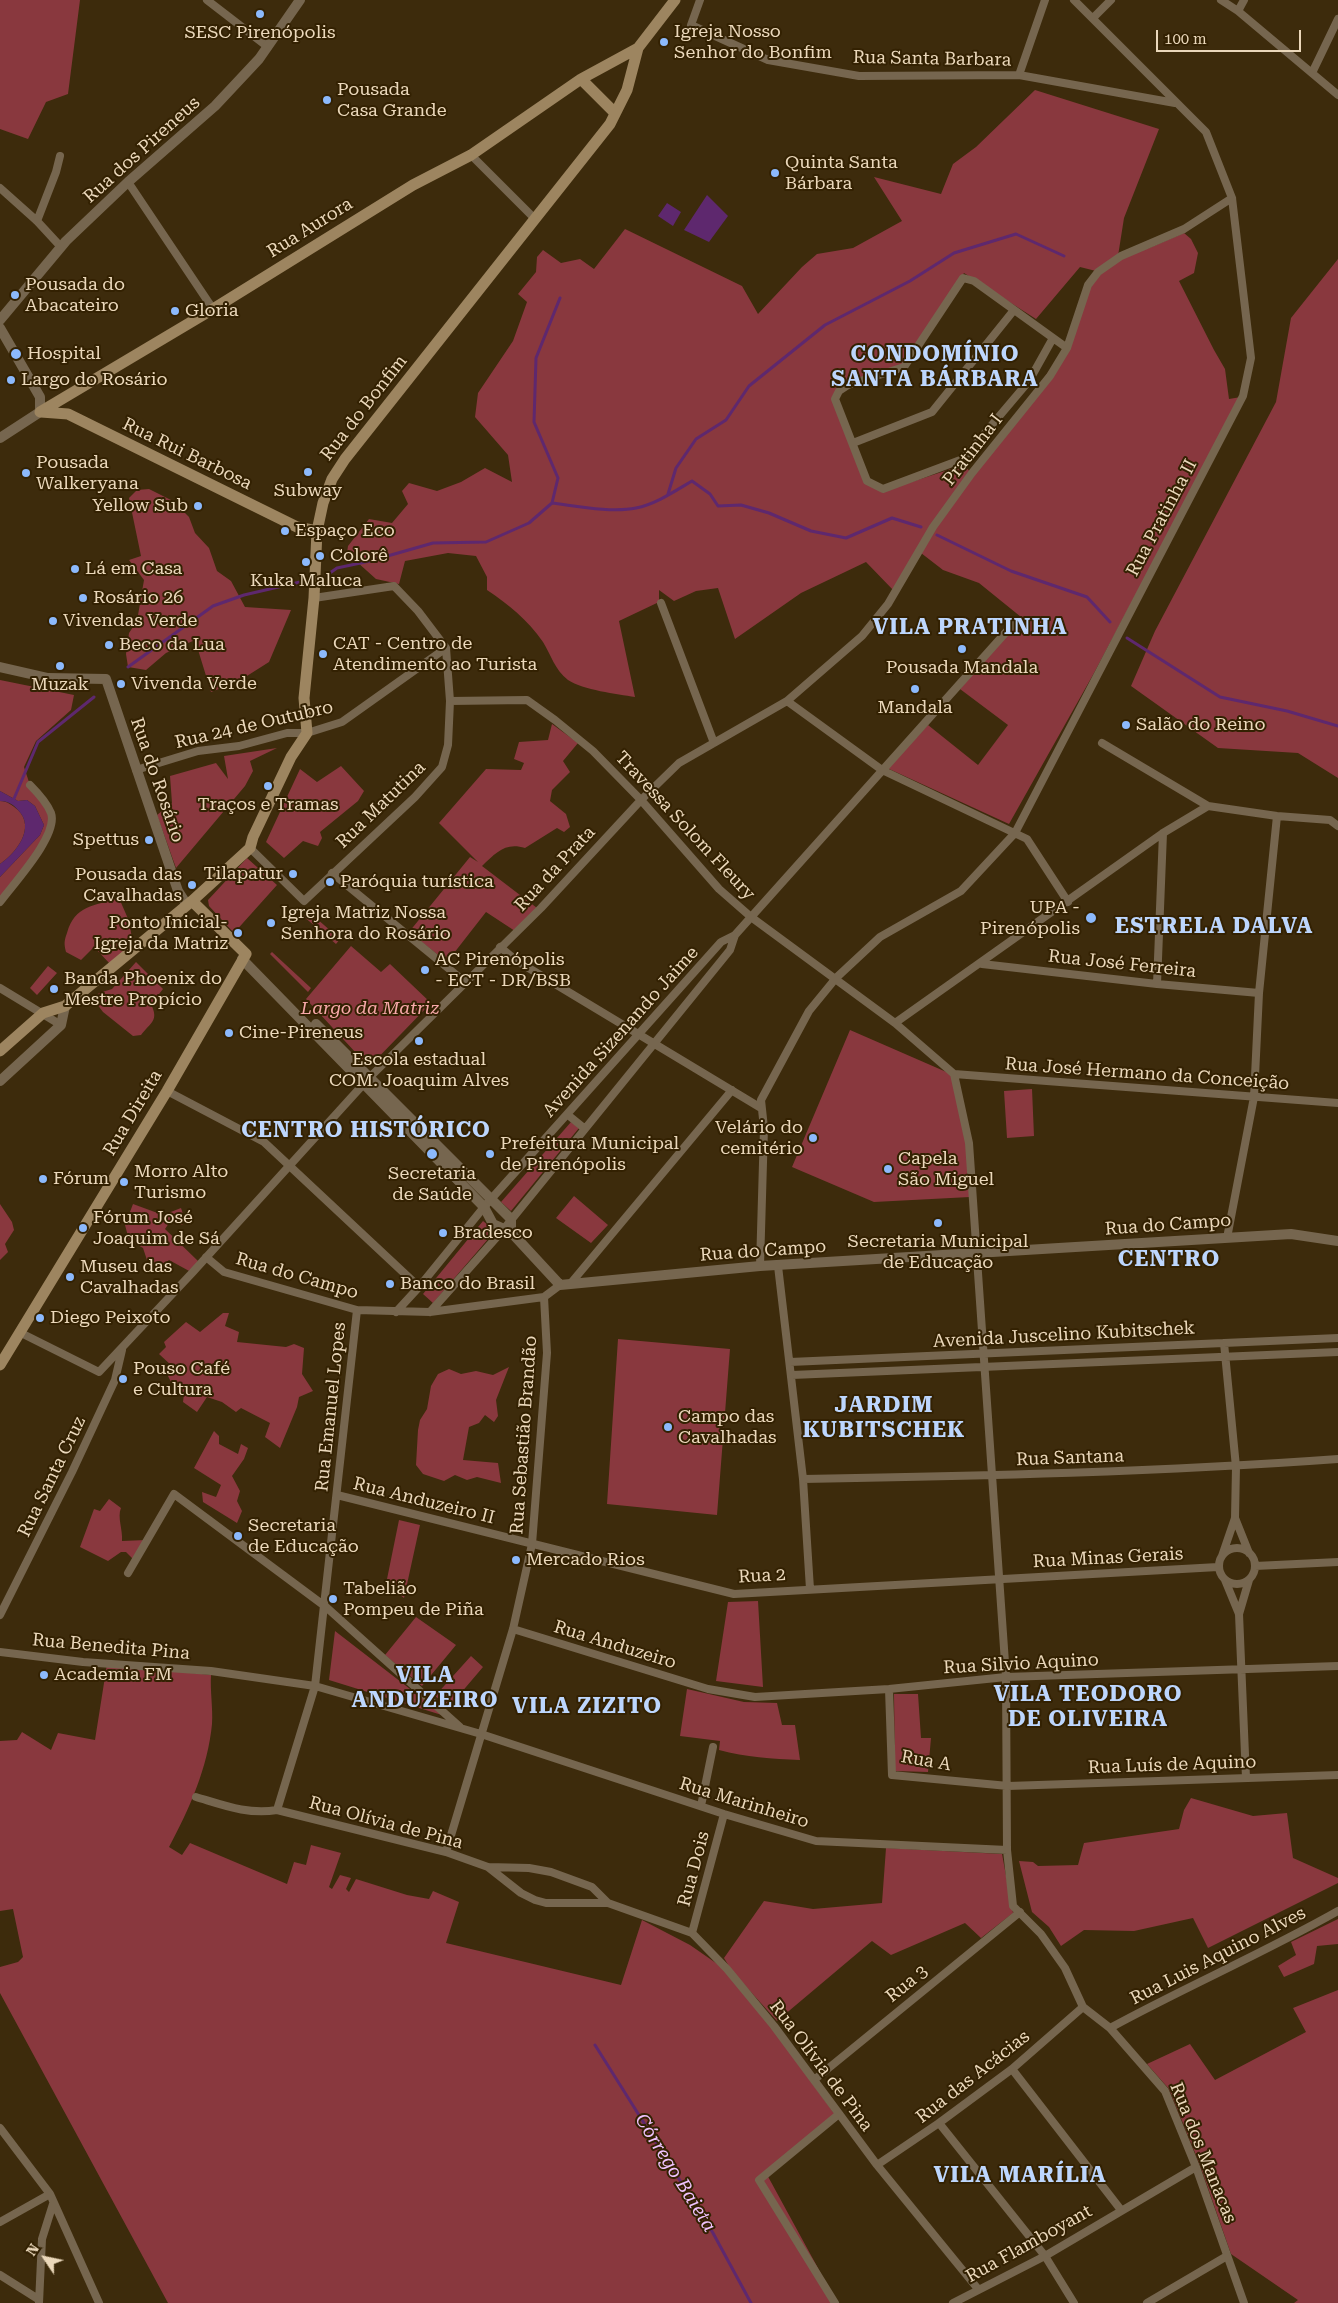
<!DOCTYPE html>
<meta charset="utf-8">
<style>
body{margin:0}
#map{position:relative;width:1338px;height:2303px;overflow:hidden;background:#3d2b0c;font-family:"Roboto Serif",serif}
canvas{display:block}
.north{position:absolute;left:20px;top:2233px;width:50px;height:50px;-webkit-text-stroke:4px #332102;paint-order:stroke;rotate:304deg;font-size:14px;font-weight:700;line-height:20px;text-align:center;color:#ebd8bb}
.north::after{content:'';display:block;margin:auto;width:18px;height:22px;background:#ebd8bb;clip-path:polygon(50% 0,100% 100%,50% 72%,0 100%)}
.scale{position:absolute;left:1156px;top:30px;width:145px;height:22px;box-sizing:border-box;border:2px solid #ebd8bb;border-top:0;padding-left:6px;font-size:15px;line-height:18px;white-space:nowrap;color:#ebd8bb;-webkit-text-stroke:4px #332102;paint-order:stroke}
</style>
<div id="map">
<canvas width="1338" height="2303"></canvas>
<div class="north">N</div>
<div class="scale">100 m</div>
</div>
<script>
const g = document.querySelector('canvas').getContext('2d');
g.lineJoin = 'round';
function fillPath(path, color) { g.fillStyle = color; g.fill(path, 'evenodd'); }
function trace(path, color, width, dash) { g.strokeStyle = color; g.lineWidth = width; g.lineCap = dash ? 'butt' : 'round'; g.setLineDash(dash || []); g.stroke(path); }
function write(font, color, halo, rows, align = 'center') {
  g.font = font + ' "Roboto Serif",serif'; g.lineWidth = 4; g.setLineDash([]); g.textBaseline = 'middle'; g.strokeStyle = halo; g.fillStyle = color; for (const [text, x, y, turn = 0] of rows) {
    g.save(); g.translate(x, y); g.rotate((+turn || 0) * Math.PI / 180); g.textAlign = isNaN(turn) ? turn : align; if (halo) g.strokeText(text, 0, 0); g.fillText(text, 0, 0); g.restore();
  }
}
const green = new Path2D(`
 M0 0H80L68 94 46 102 28 139 0 129Z
 M1035 90 1159 129 1124 218 1118 256 1149 248 1184 233 1191 239 1198 253 1194 273 1179 281 1214 350 1225 369 1229 399 1241 397 1094 673 1009 824 887 768 928 725 978 765 1008 725 960 689 1021 617 979 583 943 570 921 553 895 592 866 562 801 593 735 639 718 588 696 591 674 601 659 590V602L619 621 635 697C617 694 583 690 568 680 555 670 551 655 543 642 527 619 509 605 487 590V577L476 556 448 553 405 561 399 584 376 579 347 553 348 546 369 519 392 523 408 504 402 491 409 483 437 491 461 482 485 468 512 482 508 455 475 417 478 393 513 341 527 302 518 294 536 272 537 257 543 250 561 263 580 259 594 269 625 229 742 286 758 314 802 267 817 254 853 248 902 221 874 177 941 194 953 164 976 147ZM1080 267 1096 271 1066 348 973 474 963 465 884 491 864 482 833 398 869 377 904 364 964 273 1036 319Z
 M1338 259V778L1298 753 1218 748 1131 686 1155 631 1276 402 1291 318Z
 M149 489 173 501 189 517 195 533 209 548 217 571 231 581 245 607 291 610 269 662 239 681 211 692 195 640 166 653 146 670 128 667 126 654 129 633 137 621 144 580 129 560 141 556 129 498 137 490Z
 M0 680 74 695 71 710 36 741 24 767 30 785 47 805 50 830 0 902V877L40 835 44 825 35 806 27 800 18 801 0 791Z
 M552 724 578 743 563 761 570 772 552 790 550 801 566 814 570 827 564 832 557 828 525 848C505 842 496 853 482 866L537 908 515 931 486 912 447 962 409 932 470 857 478 862 439 823 486 769 521 770 524 763 514 759 519 742 548 740Z
 M277 748 250 761 253 771 245 786 176 868 157 815 172 803 170 776 216 763 228 779 224 756Z
 M341 766 364 791 358 801 320 832 322 838 318 846 303 841 284 858 266 842 300 769 317 782Z
 M0 801C7 801 12 805 18 810 36 828 16 853 0 864Z
 M247 858 277 885 234 933 209 906 208 900Z
 M119 898 129 921 133 944 111 965 94 947 81 960 66 952C64 944 64 941 67 933 75 905 94 906 119 898Z
 M308 911 340 939 336 944 303 916Z
 M351 946 381 972 390 964 431 1003 369 1067 306 999Z
 M272 952 311 988 308 992 270 954Z
 M136 962 163 989 151 1004C159 1021 151 1022 141 1035L133 1036 103 1012 94 1000 99 993 112 989Z
 M48 966 57 973 37 995 30 988Z
 M850 1030 951 1074 966 1143 970 1197 874 1202 792 1167Z
 M1032 1089 1034 1136 1007 1138 1004 1091Z
 M571 1122 579 1128 511 1211 501 1202Z
 M574 1196 608 1225 591 1243 556 1218Z
 M0 1204 12 1222 14 1230 5 1244 8 1252 0 1260Z
 M133 1204 163 1215 181 1208 185 1220 182 1225 171 1220 165 1229 198 1261 191 1272 169 1260 158 1269 147 1260 143 1248 129 1240 125 1225Z
 M483 1221 495 1231 433 1303 423 1294Z
 M223 1313H229L225 1326 239 1332 237 1342 286 1347 294 1344 304 1348 302 1374 313 1391 299 1397 297 1407 280 1448 265 1437 270 1423 241 1408 236 1412 222 1402 207 1397 197 1412 183 1402 184 1394 171 1382 168 1376 172 1366 159 1354 166 1347 164 1342 186 1322 200 1332Z
 M618 1339 730 1349 717 1515 607 1504Z
 M509 1367 496 1400 498 1416 494 1422 485 1415 479 1423 469 1427 463 1460 498 1463 501 1483 477 1477 467 1480 455 1475 444 1481 423 1474 416 1465 418 1430 420 1420 427 1409 431 1386 438 1374 449 1369 461 1374 476 1371 493 1375Z
 M214 1431 219 1436V1444L238 1454 241 1444 248 1448 244 1459 232 1476 240 1491 237 1501 242 1511 237 1523 203 1502 202 1492 216 1497 221 1485 194 1468Z
 M109 1499 121 1508C117 1517 123 1530 122 1541L146 1540 134 1560 126 1552H121L108 1561 80 1547 94 1509 100 1511Z
 M399 1520 420 1525 404 1598 386 1584Z
 M758 1601 763 1687 716 1681 728 1602Z
 M416 1617 456 1645 422 1686 385 1655Z
 M335 1631 445 1716 329 1680Z
 M471 1656 483 1667 449 1707 435 1696Z
 M107 1664 211 1675C210 1691 213 1708 212 1724 208 1767 189 1810 169 1847L182 1855 190 1843 287 1884 294 1862 306 1865 311 1845 341 1853 329 1887 332 1889 340 1875 351 1878 346 1889 349 1892 356 1879 407 1895 429 1899 433 1891 459 1902 446 1943 621 1985 642 1920 690 1945 726 1970 749 1996 836 2116 765 2171 837 2303H168L0 1993V1967L18 1962 23 1957 13 1909 0 1911V1741L17 1740 22 1732 51 1750 58 1733 95 1740Z
 M687 1689 744 1702 777 1703 782 1725H795L800 1760C772 1759 746 1757 719 1750L720 1741 680 1736Z
 M894 1694H918L921 1738H931L928 1772 895 1771Z
 M1191 1798 1253 1816 1287 1813 1293 1858 1338 1878V1883L1208 1948 1193 1918 1134 1931 1084 1930 1061 1946 1049 1927 1032 1912 1019 1861 1033 1862 1038 1866 1078 1865 1084 1843 1179 1829 1184 1810Z
 M886 1848 1002 1854 1013 1913 981 1938 965 1923 891 1955 872 1941 777 2021 732 1971 724 1958 764 1901 813 1909 882 1903Z
 M1338 1919V1944L1317 1946 1314 1964 1284 1977 1278 1966 1296 1955 1291 1942Z
 M1338 1990V2303H1294L1298 2300 1231 2254 1200 2165 1169 2089 1147 2064 1190 2044 1215 2080 1306 2032 1293 2008Z`);
const water = new Path2D(`
 M707 195 728 216 709 242 684 230Z
 M667 203 681 212 673 226 658 216Z
 M0 791 18 801 27 800 35 806 44 825 40 835 0 877V864C16 853 36 828 18 810 13 804 7 801 0 801Z`);
const stream = new Path2D(`
 M668 494 676 468 696 439 726 420 749 386 825 325 910 281 954 253 1016 234 1064 256
 M552 503 558 478 534 422 536 358 560 298
 M937 535 1011 571 1087 597 1110 622
 M327 575 337 568 370 561 433 543 486 542 529 523 552 503C576 506 612 513 636 508 656 504 675 491 692 481L710 494 718 506 741 505 769 513 811 531 846 538 892 518 921 527
 M1127 638 1220 697 1287 711 1338 726
 M128 667 213 606 244 595 300 582
 M13 801 38 742 94 697
 M595 2045 713 2233 751 2303`);
const minor = new Path2D(`
 M207 0 268 47
 M700 0 691 25 768 60 859 76 1019 75 1175 103
 M1221 0 1238 11 1338 95
 M1238 11 1244 0
 M1093 18 1111 0
 M1312 73 1338 19
 M1019 75 1045 0
 M471 155 535 219
 M128 182 213 309
 M0 188 37 221 61 247
 M37 221 56 172 60 156
 M1053 338 1029 381 963 459 883 489 867 481 835 399 839 391 848 385 904 367 963 278 974 281 1067 348
 M853 443 932 412 1014 310
 M661 603 714 743
 M450 701 527 700 555 720 593 751 641 800 719 889 751 917 895 1023 954 1074
 M787 701 882 770 1027 839 1068 902
 M1102 743 1208 806 1277 816 1330 820 1338 826
 M136 770 198 751 239 746 287 733H307L342 722 446 648
 M250 848 304 901 415 797 442 767 448 745 450 701 446 648 418 611 394 586 314 598
 M332 873 465 982
 M0 902C13 884 59 835 51 813 47 803 38 793 30 785
 M500 947 517 961 761 1108
 M982 964 1157 984 1259 993
 M1157 984 1163 833
 M0 988 61 1025
 M895 1023 1163 833 1208 806
 M954 1074 969 1143 1006 1677 1007 1850 1013 1906 1041 1934 1065 1968 1083 2007 1110 2028 1165 2091 1196 2167 1244 2303
 M954 1074 1338 1103
 M167 1091 264 1142 419 1287
 M568 1115 584 1128
 M1227 1238 1254 1097 1259 993 1277 816
 M206 1257 224 1272 357 1310 430 1312 544 1297 560 1285
 M760 1266 764 1128 761 1100 809 1011 836 978 880 937 961 891 1015 833 1243 396 1251 358 1232 198 1206 132 1074 0
 M778 1266 803 1479 810 1589
 M571 1283 732 1090
 M396 1312 419 1287 484 1207 721 942 735 935 1016 621
 M430 1312 503 1230 730 950 735 935
 M19 1332 99 1372 192 1273 369 1078 541 908 641 800 679 763 787 701 862 636 888 604 933 527 972 473 1050 376 1067 348 1088 285 1098 272 1121 256 1184 229 1232 198
 M790 1362 1338 1338
 M792 1375 1338 1352
 M803 1479C982 1476 1160 1472 1338 1459
 M337 1495 734 1594 1218 1567
 M1235 1518 1249 1553
 M1219 1566a18 18 0 1 1 36 0a18 18 0 1 1-36 0Z
 M1222 1556 1235 1518 1236 1467 1224 1343
 M1255 1566 1338 1562
 M128 1573 174 1494 326 1607 460 1727
 M1225 1580 1239 1614 1246 1778
 M1239 1614 1249 1580
 M0 1615 72 1472 115 1380 122 1350
 M513 1629 708 1689 755 1697 889 1689 1006 1677 1338 1666
 M0 1652 83 1662 211 1671 315 1686 481 1734 724 1814 816 1841 1007 1850
 M889 1689 892 1775 1008 1786 1338 1775
 M196 1797C223 1805 248 1815 277 1810L446 1852 488 1867 529 1868 551 1872 592 1887 608 1903
 M701 1806 713 1747
 M277 1810 315 1686 357 1310
 M446 1852 513 1629 532 1544 547 1353 544 1297
 M488 1867 521 1893 535 1900 546 1903H608L692 1933 727 1969 774 2026 877 2165 978 2289
 M692 1933 724 1814
 M1110 2028C1185 1987 1264 1953 1338 1911
 M1012 2069 1121 2210
 M814 2080 1020 1912
 M939 2123 1045 2256 1074 2303
 M0 2128 50 2194 99 2303
 M877 2165 939 2123 1012 2069 1083 2007
 M0 2222 50 2194
 M0 2275 38 2299
 M39 2303 42 2239 53 2204
 M835 2303 759 2180 839 2114
 M953 2303 1045 2256 1196 2167
 M1147 2303 1227 2256`);
const tertiary = new Path2D(`
 M0 320 66 241 128 182 215 106 259 59 300 0
 M0 328 40 397V412L0 438
 M0 667 48 678 106 679 178 891 187 905
 M242 959 484 1207 493 1224 511 1232 560 1285 760 1266 1291 1234 1338 1241
 M316 1024 511 1219V1232
 M0 1081 61 1025 65 1006`);
const secondary = new Path2D(`
 M581 79 615 113
 M40 412 213 309 413 185 471 155 581 79 638 48
 M41 412 68 414 297 527 317 531
 M0 1051 43 1013 65 1006 192 901 250 848 253 837 291 757 307 733 304 698 314 598 317 531 323 503 332 479 345 459 610 124 627 90 638 48 675 0
 M0 1365 167 1091 246 954 192 901`);
const markers = [
 [260,14,5,"#8cb9fc"],
 [664,42,5,"#8cb9fc"],
 [327,100,5,"#8cb9fc"],
 [775,173,5,"#8cb9fc"],
 [15,295,5,"#8cb9fc"],
 [175,311,5,"#8cb9fc"],
 [16,354,6,"#8cb9fc"],
 [11,380,5,"#8cb9fc"],
 [308,472,5,"#8cb9fc"],
 [26,473,5,"#8cb9fc"],
 [198,506,5,"#8cb9fc"],
 [285,531,5,"#8cb9fc"],
 [320,556,5,"#8cb9fc"],
 [306,562,5,"#8cb9fc"],
 [75,569,5,"#8cb9fc"],
 [83,598,5,"#8cb9fc"],
 [53,621,5,"#8cb9fc"],
 [109,645,5,"#8cb9fc"],
 [962,649,5,"#8cb9fc"],
 [323,654,5,"#8cb9fc"],
 [60,666,5,"#8cb9fc"],
 [121,684,5,"#8cb9fc"],
 [915,689,5,"#8cb9fc"],
 [1126,725,5,"#8cb9fc"],
 [268,786,5,"#8cb9fc"],
 [149,840,5,"#8cb9fc"],
 [293,874,5,"#8cb9fc"],
 [330,882,5,"#8cb9fc"],
 [192,885,5,"#8cb9fc"],
 [1091,918,6,"#8cb9fc"],
 [271,923,5,"#8cb9fc"],
 [238,933,5,"#8cb9fc"],
 [425,970,5,"#8cb9fc"],
 [54,989,5,"#8cb9fc"],
 [229,1033,5,"#8cb9fc"],
 [419,1041,5,"#8cb9fc"],
 [813,1138,5,"#8cb9fc"],
 [432,1154,6,"#8cb9fc"],
 [490,1154,5,"#8cb9fc"],
 [888,1169,5,"#8cb9fc"],
 [43,1179,5,"#8cb9fc"],
 [124,1182,5,"#8cb9fc"],
 [938,1223,5,"#8cb9fc"],
 [83,1228,5,"#8cb9fc"],
 [443,1233,5,"#8cb9fc"],
 [70,1277,5,"#8cb9fc"],
 [390,1284,5,"#8cb9fc"],
 [40,1318,5,"#8cb9fc"],
 [123,1379,5,"#8cb9fc"],
 [668,1427,5,"#8cb9fc"],
 [238,1536,5,"#8cb9fc"],
 [516,1560,5,"#8cb9fc"],
 [333,1599,5,"#8cb9fc"],
 [44,1675,5,"#8cb9fc"]
];
const poiNames = [
 ["Igreja Nosso",674,32],
 ["Senhor do Bonfim",674,53],
 ["SESC Pirenópolis",260,33,"center"],
 ["Pousada",337,90],
 ["Casa Grande",337,111],
 ["Quinta Santa",785,163],
 ["Bárbara",785,184],
 ["Pousada do",25,285],
 ["Abacateiro",25,306],
 ["Gloria",185,311],
 ["Hospital",27,354],
 ["Largo do Rosário",21,380],
 ["Pousada",36,463],
 ["Walkeryana",36,484],
 ["Subway",308,491,"center"],
 ["Yellow Sub",188,506,"right"],
 ["Espaço Eco",295,531],
 ["Colorê",330,556],
 ["Lá em Casa",85,569],
 ["Kuka Maluca",306,581,"center"],
 ["Rosário 26",93,598],
 ["Vivendas Verde",63,621],
 ["CAT - Centro de",333,644],
 ["Atendimento ao Turista",333,665],
 ["Beco da Lua",119,645],
 ["Pousada Mandala",962,668,"center"],
 ["Vivenda Verde",131,684],
 ["Muzak",60,685,"center"],
 ["Mandala",915,708,"center"],
 ["Salão do Reino",1136,725],
 ["Traços e Tramas",268,805,"center"],
 ["Spettus",139,840,"right"],
 ["Tilapatur",283,874,"right"],
 ["Pousada das",182,875,"right"],
 ["Cavalhadas",182,896,"right"],
 ["Paróquia turística",340,882],
 ["UPA -",1080,908,"right"],
 ["Pirenópolis",1080,929,"right"],
 ["Igreja Matriz Nossa",281,913],
 ["Senhora do Rosário",281,934],
 ["Ponto Inicial-",228,923,"right"],
 ["Igreja da Matriz",228,944,"right"],
 ["AC Pirenópolis",435,960],
 ["- ECT - DR/BSB",435,981],
 ["Banda Phoenix do",64,979],
 ["Mestre Propício",64,1000],
 ["Cine-Pireneus",239,1033],
 ["Escola estadual",419,1060,"center"],
 ["COM. Joaquim Alves",419,1081,"center"],
 ["Velário do",803,1128,"right"],
 ["cemitério",803,1149,"right"],
 ["Prefeitura Municipal",500,1144],
 ["de Pirenópolis",500,1165],
 ["Capela",898,1159],
 ["São Miguel",898,1180],
 ["Morro Alto",134,1172],
 ["Turismo",134,1193],
 ["Secretaria",432,1174,"center"],
 ["de Saúde",432,1195,"center"],
 ["Fórum",53,1179],
 ["Fórum José",93,1218],
 ["Joaquim de Sá",93,1239],
 ["Bradesco",453,1233],
 ["Secretaria Municipal",938,1242,"center"],
 ["de Educação",938,1263,"center"],
 ["Museu das",80,1267],
 ["Cavalhadas",80,1288],
 ["Banco do Brasil",400,1284],
 ["Diego Peixoto",50,1318],
 ["Pouso Café",133,1369],
 ["e Cultura",133,1390],
 ["Campo das",678,1417],
 ["Cavalhadas",678,1438],
 ["Secretaria",248,1526],
 ["de Educação",248,1547],
 ["Mercado Rios",526,1560],
 ["Tabelião",343,1589],
 ["Pompeu de Piña",343,1610],
 ["Academia FM",54,1675]
];
const streetNames = [
 ["Rua Santa Barbara",932,59,1],
 ["Rua dos Pireneus",142,150,-42],
 ["Rua Aurora",310,228,-32],
 ["Rua do Bonfim",364,408,-52],
 ["Pratinha I",973,450,-52],
 ["Rua Rui Barbosa",187,454,26],
 ["Rua Pratinha II",1162,518,-62],
 ["Rua 24 de Outubro",254,725,-13],
 ["Rua do Rosário",157,780,71],
 ["Rua Matutina",381,805,-44],
 ["Travessa Solom Fleury",685,826,47],
 ["Rua da Prata",555,869,-47],
 ["Rua José Ferreira",1122,964,6],
 ["Avenida Sizenando Jaime",621,1032,-48],
 ["Rua José Hermano da Conceição",1147,1074,4],
 ["Rua Direita",133,1113,-59],
 ["Rua do Campo",1168,1225,-4],
 ["Rua do Campo",763,1251,-4],
 ["Rua do Campo",297,1276,16],
 ["Avenida Juscelino Kubitschek",1064,1335,-3],
 ["Rua Emanuel Lopes",331,1407,-84],
 ["Rua Sebastião Brandão",524,1435,-86],
 ["Rua Santana",1070,1458,-2],
 ["Rua Santa Cruz",52,1477,-64],
 ["Rua Anduzeiro II",424,1501,14],
 ["Rua Minas Gerais",1108,1558,-3],
 ["Rua 2",762,1576,-3],
 ["Rua Anduzeiro",615,1645,17],
 ["Rua Benedita Pina",111,1647,5],
 ["Rua Silvio Aquino",1021,1664,-3],
 ["Rua A",926,1761,10],
 ["Rua Luís de Aquino",1172,1765,-2],
 ["Rua Marinheiro",744,1803,17],
 ["Rua Olívia de Pina",386,1823,15],
 ["Rua Dois",694,1869,-75],
 ["Rua Luis Aquino Alves",1218,1956,-27],
 ["Rua 3",907,1984,-39],
 ["Rua Olívia de Pina",821,2066,53],
 ["Rua das Acácias",973,2077,-38],
 ["Rua dos Manacas",1203,2153,68],
 ["Rua Flamboyant",1029,2244,-29]
];
const parkNames = [
 ["Largo da Matriz",370,1009]
];
const waterNames = [
 ["Córrego Baieta",675,2173,58]
];
const districtNames = [
 ["CONDOMÍNIO",935,355],
 ["SANTA BÁRBARA",935,380],
 ["VILA PRATINHA",970,628],
 ["ESTRELA DALVA",1214,927],
 ["CENTRO HISTÓRICO",366,1131],
 ["CENTRO",1169,1260],
 ["JARDIM",884,1406],
 ["KUBITSCHEK",884,1431],
 ["VILA",425,1676],
 ["ANDUZEIRO",425,1701],
 ["VILA TEODORO",1088,1695],
 ["DE OLIVEIRA",1088,1720],
 ["VILA ZIZITO",587,1707],
 ["VILA MARÍLIA",1020,2176]
];
fillPath(green, '#89383e');
fillPath(water, '#5e286e');
trace(stream, '#5e286e', 3);
trace(minor, '#76664f', 8);
trace(tertiary, '#76664f', 10);
trace(secondary, '#9d8560', 11);
for (const [x, y, r, color] of markers) { const dot = new Path2D(); dot.arc(x, y, r, 0, 2 * Math.PI); g.fillStyle = color; g.fill(dot); trace(dot, '#332102', 2); }
write('18px', '#ebd8bb', '#332102', poiNames, 'left');
write('18px', '#ebd8bb', '#332102', streetNames);
write('italic 18px', '#f8a9aa', '#332102', parkNames);
write('italic 19px', '#f0c3fe', '#332102', waterNames);
g.letterSpacing = '1px';
write('bold 22px', '#bdd6fd', '#332102', districtNames);
g.letterSpacing = '0px';
</script>
